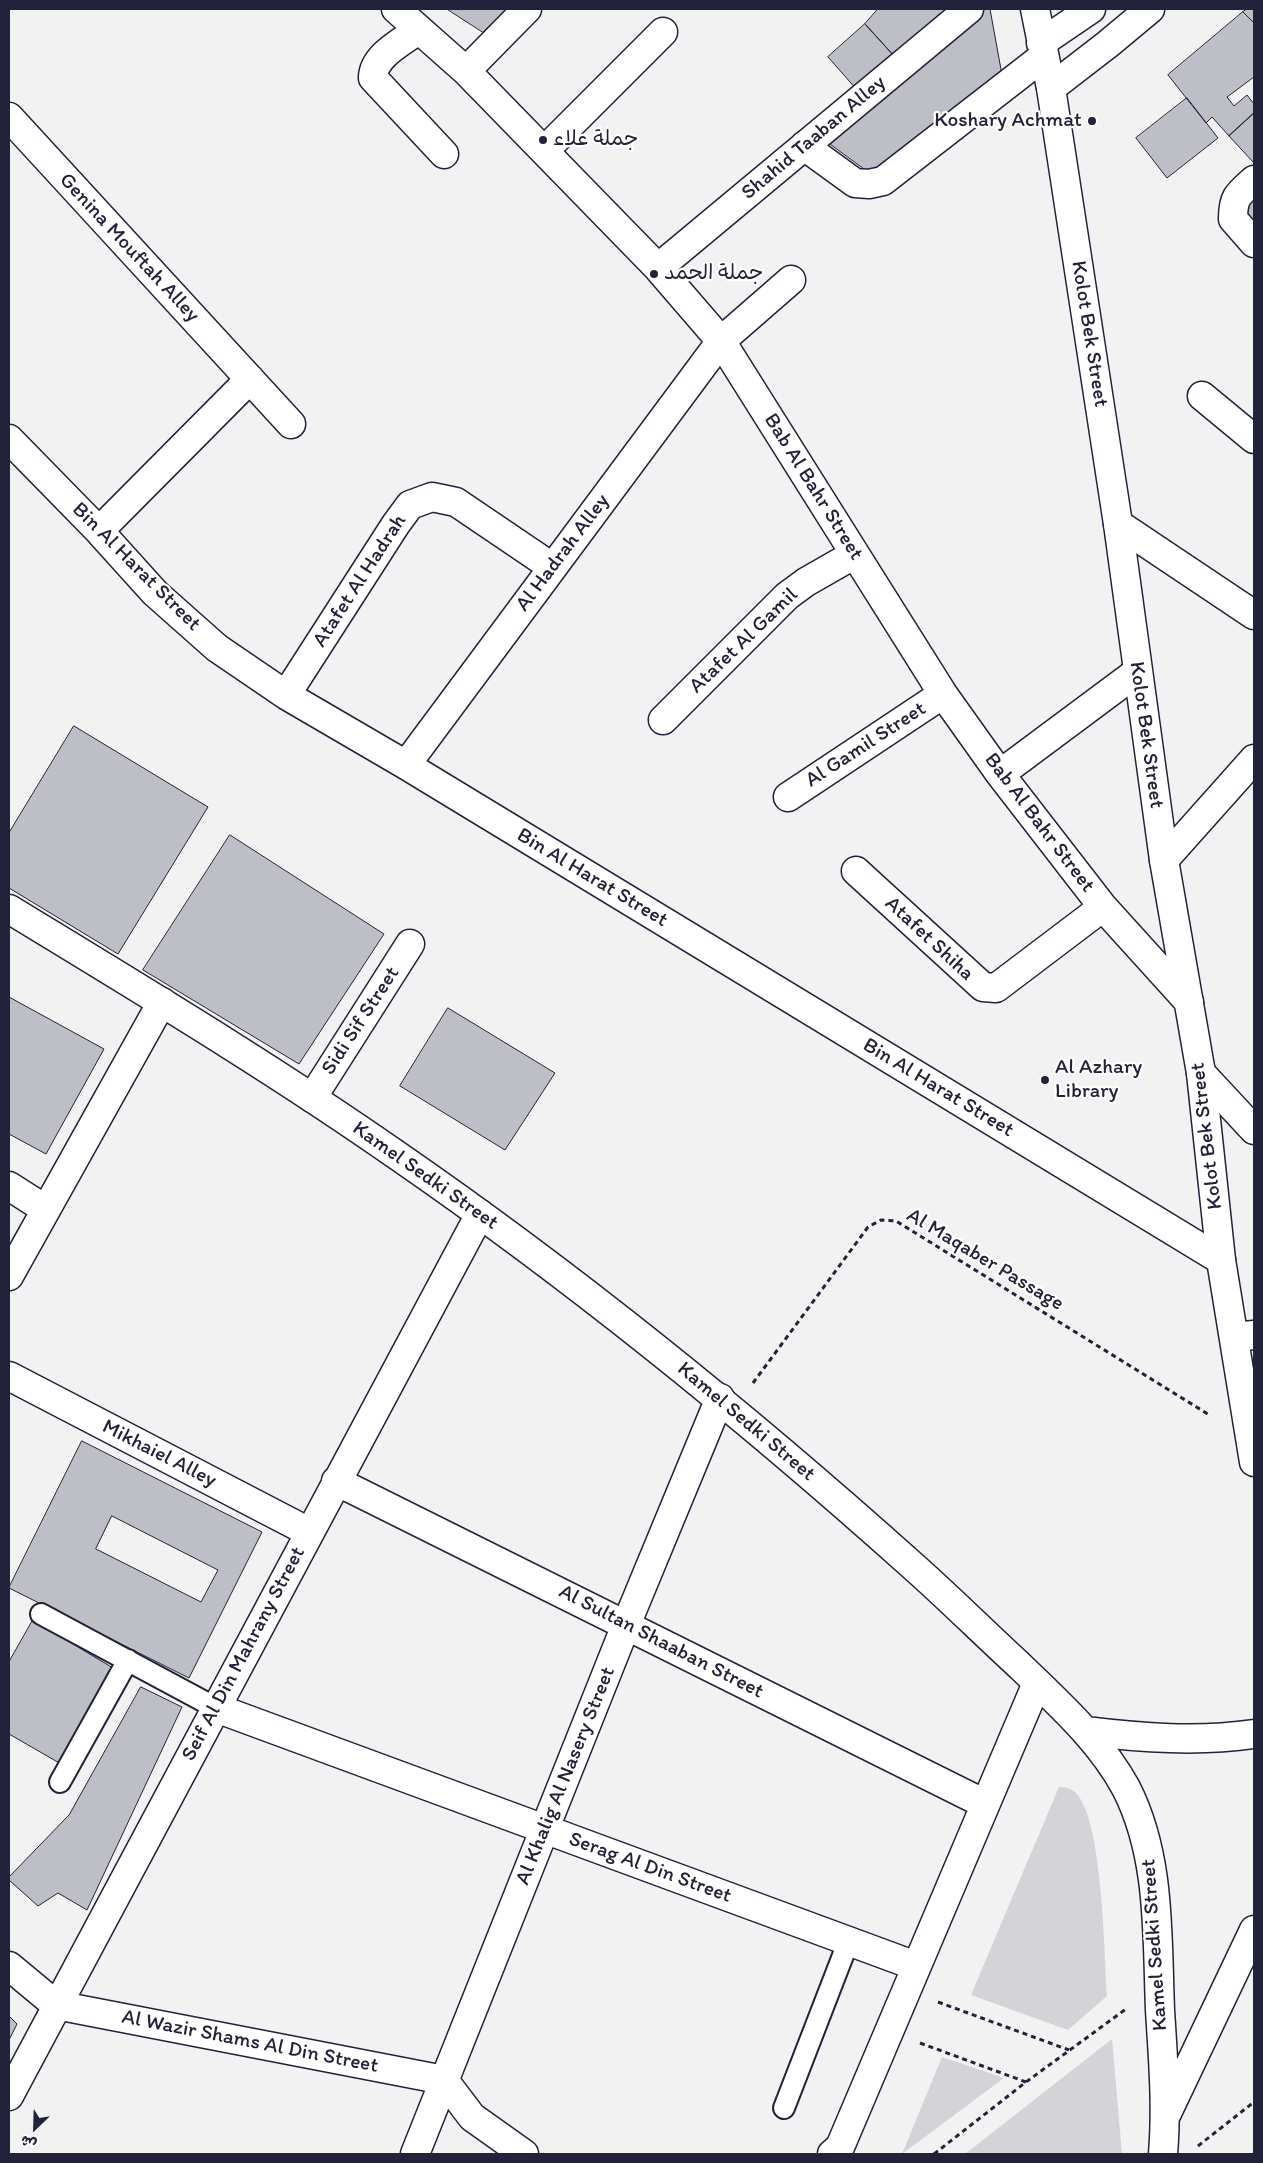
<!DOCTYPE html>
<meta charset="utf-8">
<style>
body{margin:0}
#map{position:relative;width:1263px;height:2163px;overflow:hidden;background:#f2f2f3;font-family:Itim,"Playpen Sans Arabic",sans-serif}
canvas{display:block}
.frame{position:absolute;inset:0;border:10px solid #22223b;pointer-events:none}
.north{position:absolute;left:10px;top:2103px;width:50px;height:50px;-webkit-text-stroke:4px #fff;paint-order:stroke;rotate:204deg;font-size:14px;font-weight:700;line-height:20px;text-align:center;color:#22223b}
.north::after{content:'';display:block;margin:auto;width:18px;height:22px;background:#22223b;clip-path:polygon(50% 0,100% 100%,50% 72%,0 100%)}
</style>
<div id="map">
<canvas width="1263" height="2163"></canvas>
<div class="frame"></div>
<div class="north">ش</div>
</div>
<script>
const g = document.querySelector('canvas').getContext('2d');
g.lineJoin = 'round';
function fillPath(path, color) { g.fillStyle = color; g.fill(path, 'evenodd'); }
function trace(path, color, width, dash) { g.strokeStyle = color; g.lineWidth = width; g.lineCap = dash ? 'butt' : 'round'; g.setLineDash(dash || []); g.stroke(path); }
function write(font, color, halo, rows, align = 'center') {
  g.font = font + ' Itim,"Playpen Sans Arabic",sans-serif'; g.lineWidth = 4.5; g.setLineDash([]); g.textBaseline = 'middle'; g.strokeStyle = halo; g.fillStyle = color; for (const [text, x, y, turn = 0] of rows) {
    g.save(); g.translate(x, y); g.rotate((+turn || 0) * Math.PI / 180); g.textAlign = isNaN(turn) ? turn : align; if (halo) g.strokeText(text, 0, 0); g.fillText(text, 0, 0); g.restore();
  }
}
const green = new Path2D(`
 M1059 1787C1065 1787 1071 1788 1076 1793 1103 1821 1104 1954 1107 1996L1068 2030 971 1995Z
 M1112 2039 1122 2154H965Z
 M942 2057 1004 2078 902 2154Z`);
const building = new Path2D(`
 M447 9H508L483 32Z
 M878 9H958L895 57 865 24Z
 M979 9H990L1002 75 875 177 823 139Z
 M1247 9H1254V23L1243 12Z
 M1243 12 1254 23V77L1227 97 1234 106 1247 95 1254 104V113L1229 136 1212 117 1206 123 1168 75Z
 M865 24 895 57 858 91 828 57Z
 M1187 98 1218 138 1167 178 1136 138Z
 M1254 113V163L1229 136Z
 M1254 194V227L1238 208Z
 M74 726 208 807 118 954 9 888V833Z
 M230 835 384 934 299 1064 143 970Z
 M9 997 104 1049 46 1154 9 1134Z
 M448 1008 555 1073 505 1150 400 1086Z
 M82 1441 262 1532 189 1678 9 1588ZM112 1516 218 1570 201 1602 96 1549Z
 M33 1620 118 1671 61 1764 9 1734V1662Z
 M141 1687 182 1707 87 1910 58 1893 38 1906 9 1880V1877L69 1815Z
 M9 2016 17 2024 9 2040Z`);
const path = new Path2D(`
 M753 1383 868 1227 881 1220 896 1221 1211 1416
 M938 2002 1069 2050
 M920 2043 1026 2082
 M1198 2146 1254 2102
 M934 2154 1026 2082 1126 2009`);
const service = new Path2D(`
 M41 1614 216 1708
 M60 1782 128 1660
 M784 2108 849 1940`);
const pedestrian = new Path2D(`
 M9 1376 309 1532`);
const minor = new Path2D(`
 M396 9 466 71 658 268 721 341 943 694 1000 774 1103 907 1189 1002
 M418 30C402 42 373 56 373 78L444 154
 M1041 43 1091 9
 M466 71 527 9
 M1051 88 1108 44 1150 9
 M9 117 291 424
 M804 146 855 183 869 184 883 181 1044 56
 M544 151 663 32
 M1254 180C1238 194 1233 197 1233 219L1254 243
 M658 268 969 9
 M1202 396 1254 439
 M9 439 99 531 155 593 217 648 286 695 406 765 1221 1260
 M1118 524 1254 615
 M99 531 250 379
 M286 695 396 524 410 505 432 497 456 502 552 567
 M663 720 787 596 806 582 855 554
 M406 765 721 341 791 280
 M1000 774 1137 672
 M788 797 943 694
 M1164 860 1254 759
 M856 871 983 987 996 988 1103 907
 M1201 1073 1254 1130
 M312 1098 410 944
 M9 1186 45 1209
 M9 1276 162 1002
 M1234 1337 1254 1335
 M336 1481 985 1804
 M216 1708 916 1966
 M9 1966 56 2005 444 2080 472 2117 524 2154
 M9 2096 480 1214
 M415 2154 626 1625 720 1398
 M832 2154 840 2147 1037 1683`);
const tertiary = new Path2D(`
 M1035 9 1051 88 1118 524 1164 860 1201 1073 1221 1260 1254 1462`);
const secondary = new Path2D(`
 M9 909C140 989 272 1068 398 1156 579 1281 750 1420 914 1567 950 1599 984 1633 1020 1666 1058 1703 1100 1740 1126 1788 1161 1856 1157 1936 1160 2010 1163 2058 1167 2106 1163 2154
 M1085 1731C1142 1738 1198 1742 1254 1734
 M1167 2113 1254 1930`);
const markers = [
 [1092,121,5,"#22223b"],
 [543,140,5,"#22223b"],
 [654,274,5,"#22223b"],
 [1045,1080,5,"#22223b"]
];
const poiNames = [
 ["Koshary Achmat",1082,121,"right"],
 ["جملة علاء",553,140],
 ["جملة الحمد",664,274],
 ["Al Azhary",1055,1068],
 ["Library",1055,1092]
];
const streetNames = [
 ["Shahid Taaban Alley",814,138,-40],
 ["Genina Mouftah Alley",129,248,47],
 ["Kolot Bek Street",1089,334,81],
 ["Bab Al Bahr Street",813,487,58],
 ["Al Hadrah Alley",563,553,-53],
 ["Bin Al Harat Street",136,567,45],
 ["Atafet Al Hadrah",360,581,-57],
 ["Atafet Al Gamil",744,641,-44],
 ["Kolot Bek Street",1146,735,82],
 ["Al Gamil Street",866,745,-33],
 ["Bab Al Bahr Street",1039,823,53],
 ["Bin Al Harat Street",592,878,31],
 ["Atafet Shiha",929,939,43],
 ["Sidi Sif Street",361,1021,-57],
 ["Bin Al Harat Street",938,1088,31],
 ["Kolot Bek Street",1207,1136,-97],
 ["Kamel Sedki Street",425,1176,35],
 ["Al Maqaber Passage",985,1260,31],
 ["Kamel Sedki Street",746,1422,40],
 ["Mikhaiel Alley",159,1454,27],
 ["Al Sultan Shaaban Street",661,1642,27],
 ["Seif Al Din Mahrany Street",244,1654,-62],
 ["Al Khalig Al Nasery Street",566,1776,-68],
 ["Serag Al Din Street",650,1868,20],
 ["Kamel Sedki Street",1155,1945,-94],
 ["Al Wazir Shams Al Din Street",250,2042,11]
];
fillPath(green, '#d3d3d8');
fillPath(building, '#bebec6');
trace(building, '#22223b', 1);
trace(service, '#22223b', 24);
trace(pedestrian, '#22223b', 31);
trace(minor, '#22223b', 31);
trace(tertiary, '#22223b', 31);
trace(secondary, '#22223b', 31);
trace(path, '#22223b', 3, [5, 4]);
trace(service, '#fff', 20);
trace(pedestrian, '#fff', 28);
trace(minor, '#fff', 28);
trace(tertiary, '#fff', 28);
trace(secondary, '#fff', 28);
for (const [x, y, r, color] of markers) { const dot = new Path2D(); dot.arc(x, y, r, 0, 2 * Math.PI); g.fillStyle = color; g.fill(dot); trace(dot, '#fff', 2); }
write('21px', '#22223b', '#fff', poiNames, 'left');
write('21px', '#22223b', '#fff', streetNames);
</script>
